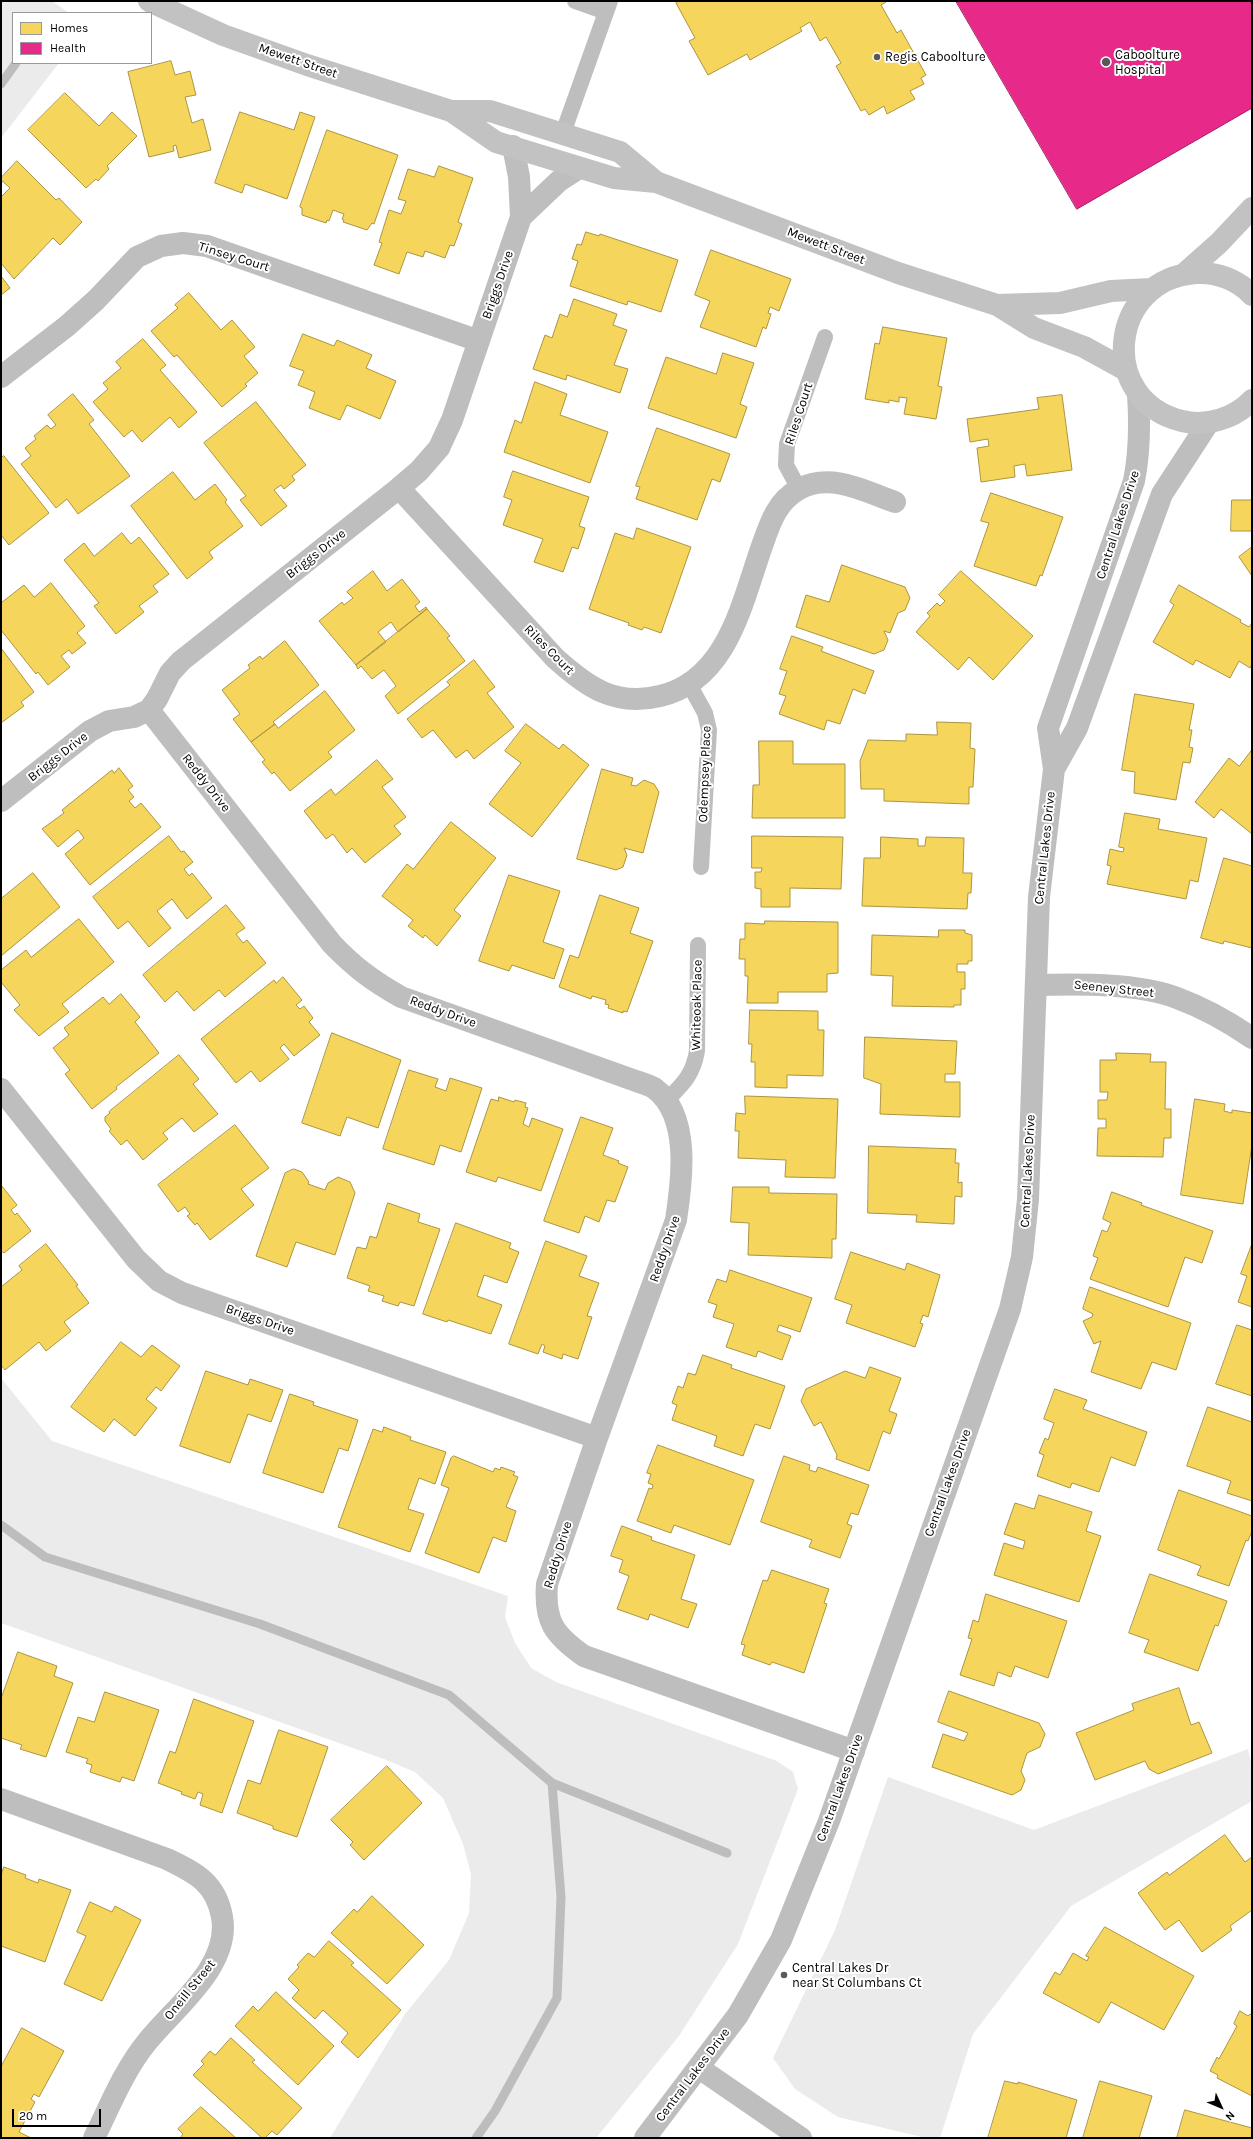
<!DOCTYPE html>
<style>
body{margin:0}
#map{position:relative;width:1253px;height:2139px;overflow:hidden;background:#fff;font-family:Karla,sans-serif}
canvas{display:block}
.frame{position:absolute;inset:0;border:2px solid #000;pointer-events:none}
.legend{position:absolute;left:12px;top:12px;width:140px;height:52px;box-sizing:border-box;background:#fff;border:1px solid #999;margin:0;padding:5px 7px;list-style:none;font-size:12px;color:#000}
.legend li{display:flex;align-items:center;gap:8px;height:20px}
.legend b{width:20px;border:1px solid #999}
.north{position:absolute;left:1201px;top:2087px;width:40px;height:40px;-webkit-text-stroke:3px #fff;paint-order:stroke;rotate:134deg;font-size:11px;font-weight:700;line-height:16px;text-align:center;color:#000}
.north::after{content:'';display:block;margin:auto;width:14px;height:18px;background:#000;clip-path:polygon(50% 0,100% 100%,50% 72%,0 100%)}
.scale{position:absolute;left:12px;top:2109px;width:89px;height:18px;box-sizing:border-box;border:2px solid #000;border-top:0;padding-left:5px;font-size:12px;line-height:14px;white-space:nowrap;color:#000;-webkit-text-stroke:3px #fff;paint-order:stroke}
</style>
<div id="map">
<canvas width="1253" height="2139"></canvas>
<div class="frame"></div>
<ul class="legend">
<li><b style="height:11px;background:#f6d55c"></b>Homes</li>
<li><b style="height:11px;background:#e7298a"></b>Health</li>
</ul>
<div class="north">N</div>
<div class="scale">20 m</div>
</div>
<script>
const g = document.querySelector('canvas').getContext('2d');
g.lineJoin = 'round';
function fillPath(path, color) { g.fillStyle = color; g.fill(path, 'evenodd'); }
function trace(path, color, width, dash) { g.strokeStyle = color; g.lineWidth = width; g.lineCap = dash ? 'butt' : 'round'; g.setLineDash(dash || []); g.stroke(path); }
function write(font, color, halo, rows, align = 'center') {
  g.font = font + ' Karla,sans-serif'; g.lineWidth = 4; g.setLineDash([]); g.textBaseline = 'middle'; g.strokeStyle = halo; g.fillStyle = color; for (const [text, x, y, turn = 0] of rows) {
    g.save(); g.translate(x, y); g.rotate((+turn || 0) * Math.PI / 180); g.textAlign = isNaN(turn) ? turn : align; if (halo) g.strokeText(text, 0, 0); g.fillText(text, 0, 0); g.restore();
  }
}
const green = new Path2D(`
 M1 1H52L69 13H13V63H59L1 138Z
 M1 1378 52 1441 508 1596 505 1617 515 1643 531 1668 556 1682 777 1761 793 1772 798 1789 738 1944 679 2036 596 2138H330L405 2014 449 1960 469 1913 471 1874 463 1844 443 1798 415 1772 384 1759 1 1623Z
 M1248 1749 1252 1766V1801L1071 1906 973 2034 940 2138H926L838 2117 795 2089 773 2058 835 1930 888 1777 1034 1830Z`);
const homes = new Path2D(`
 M680 1H885L886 2 881 5 897 33 901 30 926 75 921 78 924 84 910 91 915 99 887 114 884 106 869 115 865 109 861 111 836 66 841 63 826 37 820 41 810 22 800 28 802 31 750 60 747 54 708 75 689 41 695 38 676 3Z
 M171 61 175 75 190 71 196 95 185 97 192 123 203 119 211 150 179 158 176 145 173 146 174 151 149 157 128 72Z
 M65 93 99 126 112 112 137 136 107 166 109 169 98 181 96 179 86 188 28 130Z
 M240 112 294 130 300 112 315 117 287 199 245 184 242 193 215 183Z
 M327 130 398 155 374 224 372 223 367 230 343 222 344 220 342 219 344 214 333 210 329 221 327 220 326 223 302 215V208L300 207Z
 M17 161 56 200 59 198 82 222 60 245 53 238 14 279 1 263V197L10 188 1 180V178Z
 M439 166 473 178 458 222 462 224 454 246 450 245 445 258 425 251 423 257 407 252 399 274 374 265 382 243 379 242 389 210 401 214 406 201 398 199 408 169 434 177Z
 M586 232 599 236 600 234 678 260 661 312 628 301 627 305 570 286 578 261 572 259 577 244 581 245Z
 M711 250 791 279 779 311 770 307 768 313 771 314 766 329 763 327 756 347 700 327 710 301 695 295Z
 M1 276 10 288 1 295Z
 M189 293 221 330 232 320 255 347 244 356 258 373 245 384 247 386 222 407 177 355 174 357 151 331 178 308 175 305Z
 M574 299 617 314 613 325 627 330 614 365 628 369 620 393 567 375 566 380 533 369 545 335 552 338 560 314 567 317Z
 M883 327 947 338 938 386 942 387 936 419 904 414 907 398 899 397V402L889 400V403L865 399 875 343 879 344Z
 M303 334 334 346 337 340 372 355 366 368 396 381 380 419 347 405 340 420 309 408 315 392 298 385 304 371 290 366Z
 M143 339 166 365 160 370 197 412 179 428 170 417 142 442 132 430 124 437 93 402 108 389 103 383 121 368 116 362Z
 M723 353 754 363 740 404 747 407 736 438 648 408 666 357 716 374Z
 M535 382 567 394 560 415 608 432 590 483 504 452 515 420 521 423Z
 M73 394 94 420 89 424 130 476 78 514 67 499 56 508 21 464 31 456 25 448 36 439 34 436 47 425 51 429 56 425 48 415Z
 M1062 395 1072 470 1027 476 1025 464 1014 466 1015 477 981 482 977 448 989 446 988 439 970 442 967 419 1039 409 1037 398Z
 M256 402 306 465 292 476 295 480 284 489 281 485 274 490 287 506 261 526 240 500 246 496 204 443Z
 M657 428 730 454 720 482 712 479 697 520 636 499 640 487 636 486Z
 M4 456 49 513 9 545 1 535V458Z
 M513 471 589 497 579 526 585 528 578 549 572 547 563 572 534 562 543 539 503 525 512 500 504 497Z
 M173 472 195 500 215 484 227 500 225 502 243 526 209 552 213 558 187 579 131 506Z
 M991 493 1063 517 1042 576 1040 575 1036 586 974 566 989 523 981 521Z
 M1232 500H1252V531H1231Z
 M637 528 691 547 661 633 644 627 642 630 628 625 629 623 589 609 615 533 633 539Z
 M122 533 131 544 139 537 169 574 153 586 158 592 139 606 144 612 116 634 94 606 99 603 64 560 84 543 94 556Z
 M1252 547V576L1239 557Z
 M842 565 905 587 910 598 905 610 898 613 890 633 884 631 888 640 884 650 874 654 796 627 806 595 829 602Z
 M373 571 387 591 402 579 420 602 415 606 419 612 426 607 427 609 398 632 391 622 378 632 386 642 356 665 319 621 342 602 344 605 353 598 347 592Z
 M961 571 1033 636 993 680 969 657 958 670 916 632 930 616 927 613 937 603 940 606 945 601 939 595Z
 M51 583 85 626 77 633 86 643 72 654 69 650 61 656 70 667 48 685 38 672 36 674 1 630V603L24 585 34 597Z
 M1179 585 1241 620 1240 622 1249 627 1252 623V664L1250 668 1239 661 1230 678 1196 660 1193 665 1153 642 1174 605 1170 602Z
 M427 609 450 636 447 638 465 661 398 714 385 696 396 686 384 670 372 679 361 666 358 669 356 665Z
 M792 636 823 647 821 651 874 671 865 694 853 689 840 724 827 720 824 730 779 714 786 696 779 694 787 671 780 669Z
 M285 641 319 685 273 722 275 724 251 742 233 719 240 714 222 690 250 668 248 665 260 656 262 659Z
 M1 648 34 692 21 702 24 706 1 723Z
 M474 660 495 687 487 693 514 727 474 759 467 750 456 758 433 730 422 738 407 719 450 685 447 682Z
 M325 691 355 730 328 752 332 757 290 791 274 772 272 774 262 762 265 760 251 742 275 724 278 728Z
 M1135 694 1194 704 1189 730H1192L1189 747 1193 748 1190 763 1183 762 1176 800 1134 793 1135 772 1122 770Z
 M937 722 971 723 970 748 975 749 973 787H969V804L884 801V789H861L860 761 868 740 906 741V734L937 735Z
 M526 724 559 749 563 744 589 765 532 837 489 804 521 763 505 751Z
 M759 741H793V764H845V818H752L753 785H759Z
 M1252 750V834L1221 809 1214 818 1195 802 1229 758 1239 766Z
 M377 760 393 779 382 787 406 817 394 826 401 834 365 863 352 848 347 853 333 834 326 839 304 811 331 789 335 795Z
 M119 768 133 786 128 790 134 797 129 801 135 808 141 803 161 827 90 885 65 854 84 838 78 830 58 847 42 829 64 813 62 810 112 770 114 773Z
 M602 769 633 778 631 785 636 786 644 780 654 784 659 792 643 853 624 848 627 855 623 867 616 870 577 859Z
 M1125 813 1160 819 1158 829 1207 838 1198 882 1190 880 1186 899 1107 884 1111 866 1107 865 1110 849 1123 852 1124 848 1119 847Z
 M451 822 496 858 454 910 461 916 437 946 425 935 423 938 408 926 413 920 382 896 407 864 413 869Z
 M169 836 181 852 184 851 193 862 184 869 189 876 192 873 212 898 187 919 172 899 157 911 171 928 149 947 128 921 118 929 93 897Z
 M752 836 843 837 841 889 790 888V907H761V889L755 888V872H761L762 868H752Z
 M881 837 918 839V846H925L926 837 964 838 963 873H972L971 893H968L967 909 862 906 864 858H880Z
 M1224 858 1252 866V948L1224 941 1223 944 1201 938Z
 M33 873 60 907 1 956V899Z
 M509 875 560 891 543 942 564 949 554 979 512 965 509 971 479 961Z
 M600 895 639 908 630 933 653 941 627 1012 623 1011V1013L608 1008 609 1005 605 1004 606 1000 592 996 591 999 559 987 570 955 578 958Z
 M226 905 245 928 236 934 243 943 247 940 266 963 225 997 219 990 194 1011 177 991 165 1002 143 975Z
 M79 919 114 962 62 1004 69 1012 39 1036 14 1010 20 1005 1 982V970L26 950 31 957Z
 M765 921 838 922V973L827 974V992H778V1003H747L748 976H745V959H739L740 939H745V923L764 924Z
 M939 930H965V933L972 935V961H968V964H957V972H965V989H961V1005H954V1007L892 1006 893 976 871 975 872 935 938 937Z
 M283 977 302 1000 296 1005 300 1009 304 1006 313 1018 309 1022 320 1035 294 1056 284 1044 280 1048 289 1059 260 1082 251 1071 236 1083 201 1039 274 980 276 983Z
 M121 994 140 1017 135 1022 159 1053 116 1087 117 1089 92 1109 65 1074 70 1070 53 1048 69 1035 64 1028 103 997 109 1004Z
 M750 1010 818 1011V1030H824L823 1076 787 1075V1088L755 1087V1062H751L752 1044H749Z
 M332 1033 401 1060 378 1128 347 1117 340 1136 302 1123Z
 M865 1037 957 1041 955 1074H945V1082H960V1117L880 1114 881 1084 864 1078Z
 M1116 1053 1151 1054 1150 1062H1166L1165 1109H1171V1138H1164L1163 1157 1097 1156 1098 1128H1106V1119H1098V1100H1107L1108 1092H1100V1060H1116Z
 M179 1055 199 1079 193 1084 218 1114 194 1132 182 1118 163 1133 168 1139 143 1160 127 1140 121 1145 109 1131 111 1129 105 1121V1117L110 1113 109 1112Z
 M409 1070 438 1079 435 1087 446 1091 450 1078 482 1088 461 1152 440 1145 434 1165 383 1149Z
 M745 1096 838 1099 835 1178 785 1177 786 1160 738 1158 739 1131H735L736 1113 745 1114Z
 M499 1097 514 1102 515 1100 526 1103 525 1107 528 1108 523 1124 529 1127 532 1118 563 1129 541 1191 498 1177 496 1182 466 1172 491 1099 498 1101Z
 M1195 1099 1225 1104 1224 1111 1232 1113V1110L1252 1113V1145L1243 1204 1181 1195Z
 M581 1117 613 1128 603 1155 619 1161 618 1163 628 1167 615 1202 607 1200 599 1222 585 1216 579 1233 544 1221Z
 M235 1125 269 1168 241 1189 254 1205 210 1240 197 1223 195 1225 187 1216 190 1214 185 1207 178 1212 158 1185Z
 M869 1146 956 1149 955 1163H959L958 1183 962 1182V1197L955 1196 954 1224 916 1222 917 1215 868 1213Z
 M294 1169 302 1172 309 1182 308 1184 325 1190 328 1183 338 1177 350 1182 355 1193 335 1255 296 1242 287 1267 256 1256 285 1173Z
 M1 1185 17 1205 11 1210 15 1215 17 1213 31 1231 4 1253 1 1251Z
 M733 1187H769V1193L837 1194 836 1239H832V1258L748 1255 749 1223 731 1222Z
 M1112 1192 1142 1203 1141 1205 1213 1231 1202 1263 1185 1257 1168 1307 1090 1279 1098 1258 1093 1256 1102 1230 1107 1232 1111 1223 1103 1219Z
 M388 1203 420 1214 418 1222 440 1229 414 1306 400 1302 398 1306 382 1301 384 1296 368 1291 370 1286 347 1278 357 1247 366 1249 370 1236 376 1238Z
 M456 1223 511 1243 509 1248 519 1252 507 1283 484 1275 477 1296 502 1305 491 1334 448 1320 447 1322 423 1314Z
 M546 1241 587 1256 579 1276 599 1283 587 1316 592 1317 578 1359 563 1354 562 1359 543 1352 545 1346 542 1344 538 1354 509 1344Z
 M46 1244 78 1285 76 1286 89 1303 64 1322 71 1331 46 1351 39 1342 5 1370 1 1365V1287L22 1270 19 1266Z
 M1252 1244V1307L1238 1302 1247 1276 1241 1274Z
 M851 1252 905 1270 907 1263 940 1275 928 1317 923 1315 920 1323 923 1324 915 1347 846 1323 852 1305 835 1299Z
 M730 1270 812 1298 800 1332 779 1325 777 1331 791 1336 782 1360 758 1351 756 1357 726 1347 734 1324 713 1317 717 1305 708 1302 717 1279 726 1282Z
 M1090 1287 1191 1323 1176 1370 1152 1362 1141 1389 1091 1372 1101 1341 1094 1344 1083 1321 1092 1317 1093 1314 1083 1309Z
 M1237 1325 1252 1330V1396L1216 1384Z
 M121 1342 141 1357 152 1345 180 1366 161 1391 156 1387 146 1399 157 1408 135 1436 114 1419 104 1432 71 1407Z
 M703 1355 732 1365 731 1368 785 1386 770 1429 755 1424 743 1456 714 1446 717 1436 672 1420 677 1405 672 1403 678 1386 683 1388 688 1373 695 1375Z
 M870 1367 901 1378 889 1411 897 1414 890 1434 883 1431 869 1471 836 1459 837 1455 821 1422 814 1426 801 1401 806 1389 845 1371 865 1378Z
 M206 1371 248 1385 250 1379 283 1390 271 1422 248 1414 230 1463 180 1446Z
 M1055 1389 1087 1400 1083 1409 1147 1432 1135 1466 1111 1457 1099 1492 1072 1483 1070 1488 1037 1476 1044 1455 1039 1453 1045 1438 1048 1440 1054 1423 1044 1419Z
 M290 1394 314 1402 313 1405 358 1420 348 1451 339 1448 323 1493 263 1473Z
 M1208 1407 1252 1422V1501L1227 1493 1231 1481 1187 1466Z
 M384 1427 411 1437 410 1440 446 1452 435 1484 419 1478 408 1509 424 1514 410 1552 338 1527 373 1429 382 1432Z
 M658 1445 754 1480 730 1545 674 1525 671 1533 637 1521 649 1488 652 1489 653 1485 648 1483 651 1474 647 1473Z
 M454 1456 493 1472 495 1468 500 1470 501 1467 515 1472 513 1475 518 1477 506 1507 516 1511 506 1542 493 1537 479 1573 425 1553 449 1488 441 1485 451 1458Z
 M784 1456 810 1465 809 1470 816 1472 818 1467 869 1485 858 1515 851 1513 847 1524 852 1526 840 1558 809 1547 812 1540 761 1522Z
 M1179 1490 1252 1516V1531L1248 1541 1246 1540 1229 1586 1197 1575 1201 1566 1158 1550Z
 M1039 1495 1092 1512 1086 1531 1101 1536 1079 1602 994 1575 1004 1543 1023 1549 1025 1541 1004 1534 1015 1503 1034 1509Z
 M622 1526 652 1537 651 1540 695 1555 681 1599 697 1604 688 1628 650 1614 648 1620 617 1609 629 1576 619 1572 623 1560 611 1556Z
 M772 1570 829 1589 824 1603 827 1604 804 1673 772 1662 770 1665 742 1655 745 1645 741 1644 763 1580 767 1581Z
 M1150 1574 1227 1601 1218 1626 1215 1625 1198 1671 1144 1652 1149 1640 1129 1633Z
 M986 1594 1067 1621 1048 1678 1015 1666 1011 1677 998 1672 994 1686 960 1675 972 1639 968 1638 973 1620 978 1622Z
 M18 1652 57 1666 54 1676 73 1683 46 1757 20 1749 22 1745 1 1738V1699Z
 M1179 1688 1191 1725 1199 1722 1212 1753 1158 1774 1149 1769 1145 1761 1095 1780 1076 1733 1134 1710 1132 1704Z
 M949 1691 1039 1723 1045 1734 1040 1747 1027 1753 1021 1771 1025 1780 1021 1790 1012 1795 932 1767 943 1734 964 1741 968 1733 938 1722Z
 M105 1692 159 1710 134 1781 122 1777 120 1782 90 1772 92 1765 86 1763 88 1759 66 1752 78 1717 94 1722Z
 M194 1699 254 1721 222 1813 200 1805 203 1794 198 1792 195 1799 181 1794 182 1792 158 1783 170 1751 175 1753Z
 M279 1730 328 1747 297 1837 273 1829V1826L237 1813 248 1780 260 1784Z
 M387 1766 422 1803 364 1860 350 1845 353 1842 331 1820Z
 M1225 1835 1245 1862 1252 1857V1910L1230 1926 1232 1930 1202 1952 1179 1920 1165 1930 1138 1893 1167 1872 1169 1875Z
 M4 1867 26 1875 25 1878 38 1883 39 1879 71 1890 45 1962 1 1946V1876Z
 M372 1896 424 1945 387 1984 331 1933 354 1909 357 1912Z
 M90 1902 112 1912 115 1906 141 1920 102 2001 64 1984 86 1936 77 1932Z
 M1105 1927 1194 1976 1164 2030 1111 2002 1099 2023 1043 1993 1055 1972 1060 1975 1073 1953 1087 1961 1089 1957 1086 1956Z
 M329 1941 354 1963 351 1965 401 2010 358 2058 341 2042 348 2033 323 2010 315 2019 292 1998 299 1990 288 1979 299 1967 297 1965 308 1953 314 1957Z
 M276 1992 334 2046 298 2085 235 2026 253 2006 258 2011Z
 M1240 2011 1248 2016 1250 2014 1252 2015V2096L1217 2078 1218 2075 1210 2071 1217 2057 1219 2059 1237 2026 1234 2024Z
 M22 2028 64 2051 39 2097 34 2094 31 2099 35 2102 19 2132 31 2138H1V2067Z
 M231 2038 255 2060 252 2062 302 2108 277 2135 272 2131 265 2138H262L193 2075 204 2064 201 2061 210 2051 215 2055Z
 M1005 2081 1018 2084V2082L1077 2100 1066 2138H988Z
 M1100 2081 1152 2096 1139 2138H1083Z
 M201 2107 236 2138H180L183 2134 178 2129Z
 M1185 2110 1252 2128V2138H1177Z`);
const health = new Path2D(`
 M956 1H1252V108L1077 209Z`);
const stream = new Path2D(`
 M1 84 16 63
 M1 1525 45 1557 260 1624 449 1695 552 1783 561 1897 557 1998 495 2111 476 2138
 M552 1783 727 1853`);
const service = new Path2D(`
 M575 1 606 12
 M563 133 610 1
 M799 489 786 465 787 444 825 337
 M689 684 705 713 709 730 701 867
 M666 1101C683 1084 693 1075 697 1051L698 945`);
const minor = new Path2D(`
 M521 217 559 181 579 168
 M1 377 67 326 96 300 137 257 161 246 183 243 207 246 479 341
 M399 488 555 658C587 687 615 707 660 696 728 680 742 602 762 546 770 523 777 501 799 489 831 472 864 491 895 502
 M149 710 332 944C355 968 373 981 401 997L636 1081C642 1083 649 1085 654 1088 691 1115 682 1181 676 1220L597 1438 547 1584C544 1621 554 1635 584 1656L854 1751
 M1 801 90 731 109 721 134 717 149 710 157 699 170 673 181 661 399 488 419 471 439 448 452 420 521 217 519 177 513 146
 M1037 985C1078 984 1139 983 1177 998 1204 1008 1229 1022 1252 1038
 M1 1089 136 1259 159 1281 182 1293 597 1438
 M1 1799 167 1859C196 1873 216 1883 222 1917 231 1966 174 2008 147 2042 124 2070 110 2106 94 2138
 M699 2068 801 2138`);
const tertiary = new Path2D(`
 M1054 769 1077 728 1162 494 1209 422
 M645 2138 738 2015 781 1940 829 1821 1010 1309 1022 1257 1028 1199 1039 897 1054 769 1048 728 1134 481C1140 451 1140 424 1138 394`);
const secondary = new Path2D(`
 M149 1 223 35 307 65 451 111H490L620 152 656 182
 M451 111 496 142 614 178 656 182 898 273 997 305 1034 328 1084 347 1126 370
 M1184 274 1219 243 1252 208
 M1252 295C1238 280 1217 272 1197 273 1109 278 1096 400 1182 421 1207 427 1235 418 1252 400
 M997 305 1060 303 1111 291 1151 289`);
const markers = [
 [877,57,4,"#595959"],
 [1106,62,5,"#595959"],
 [784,1975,4,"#595959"]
];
const poiNames = [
 ["Caboolture",1115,55],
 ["Hospital",1115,70],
 ["Regis Caboolture",885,57],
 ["Central Lakes Dr",792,1968],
 ["near St Columbans Ct",792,1983]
];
const streetNames = [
 ["Mewett Street",298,61,19],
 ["Mewett Street",826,246,21],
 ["Tinsey Court",234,257,17],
 ["Briggs Drive",498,285,-71],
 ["Riles Court",799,414,-72],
 ["Central Lakes Drive",1118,525,-72],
 ["Briggs Drive",316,554,-38],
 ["Riles Court",549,650,45],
 ["Briggs Drive",58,757,-38],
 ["Odempsey Place",705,774,-88],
 ["Reddy Drive",206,783,52],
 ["Central Lakes Drive",1045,848,-84],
 ["Seeney Street",1114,989,6],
 ["Whiteoak Place",697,1005,-89],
 ["Reddy Drive",443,1012,20],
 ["Central Lakes Drive",1028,1171,-87],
 ["Reddy Drive",665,1249,-71],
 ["Briggs Drive",260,1320,19],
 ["Central Lakes Drive",948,1483,-70],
 ["Reddy Drive",558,1555,-73],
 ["Central Lakes Drive",840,1788,-70],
 ["Oneill Street",190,1990,-51],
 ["Central Lakes Drive",693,2075,-53]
];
fillPath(green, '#ebebeb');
fillPath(homes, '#f6d55c');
trace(homes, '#ac9540', 1);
fillPath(health, '#e7298a');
trace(health, '#a21d61', 1);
trace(stream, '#bdbdbd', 9);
trace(service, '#bebebe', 16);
trace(minor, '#bebebe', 22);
trace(tertiary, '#bebebe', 22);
trace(secondary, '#c2c2c2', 22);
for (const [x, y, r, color] of markers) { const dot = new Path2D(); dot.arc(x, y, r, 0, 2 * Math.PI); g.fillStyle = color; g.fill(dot); trace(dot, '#fff', 1.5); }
write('13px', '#000', '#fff', poiNames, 'left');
write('13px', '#000', '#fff', streetNames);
</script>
